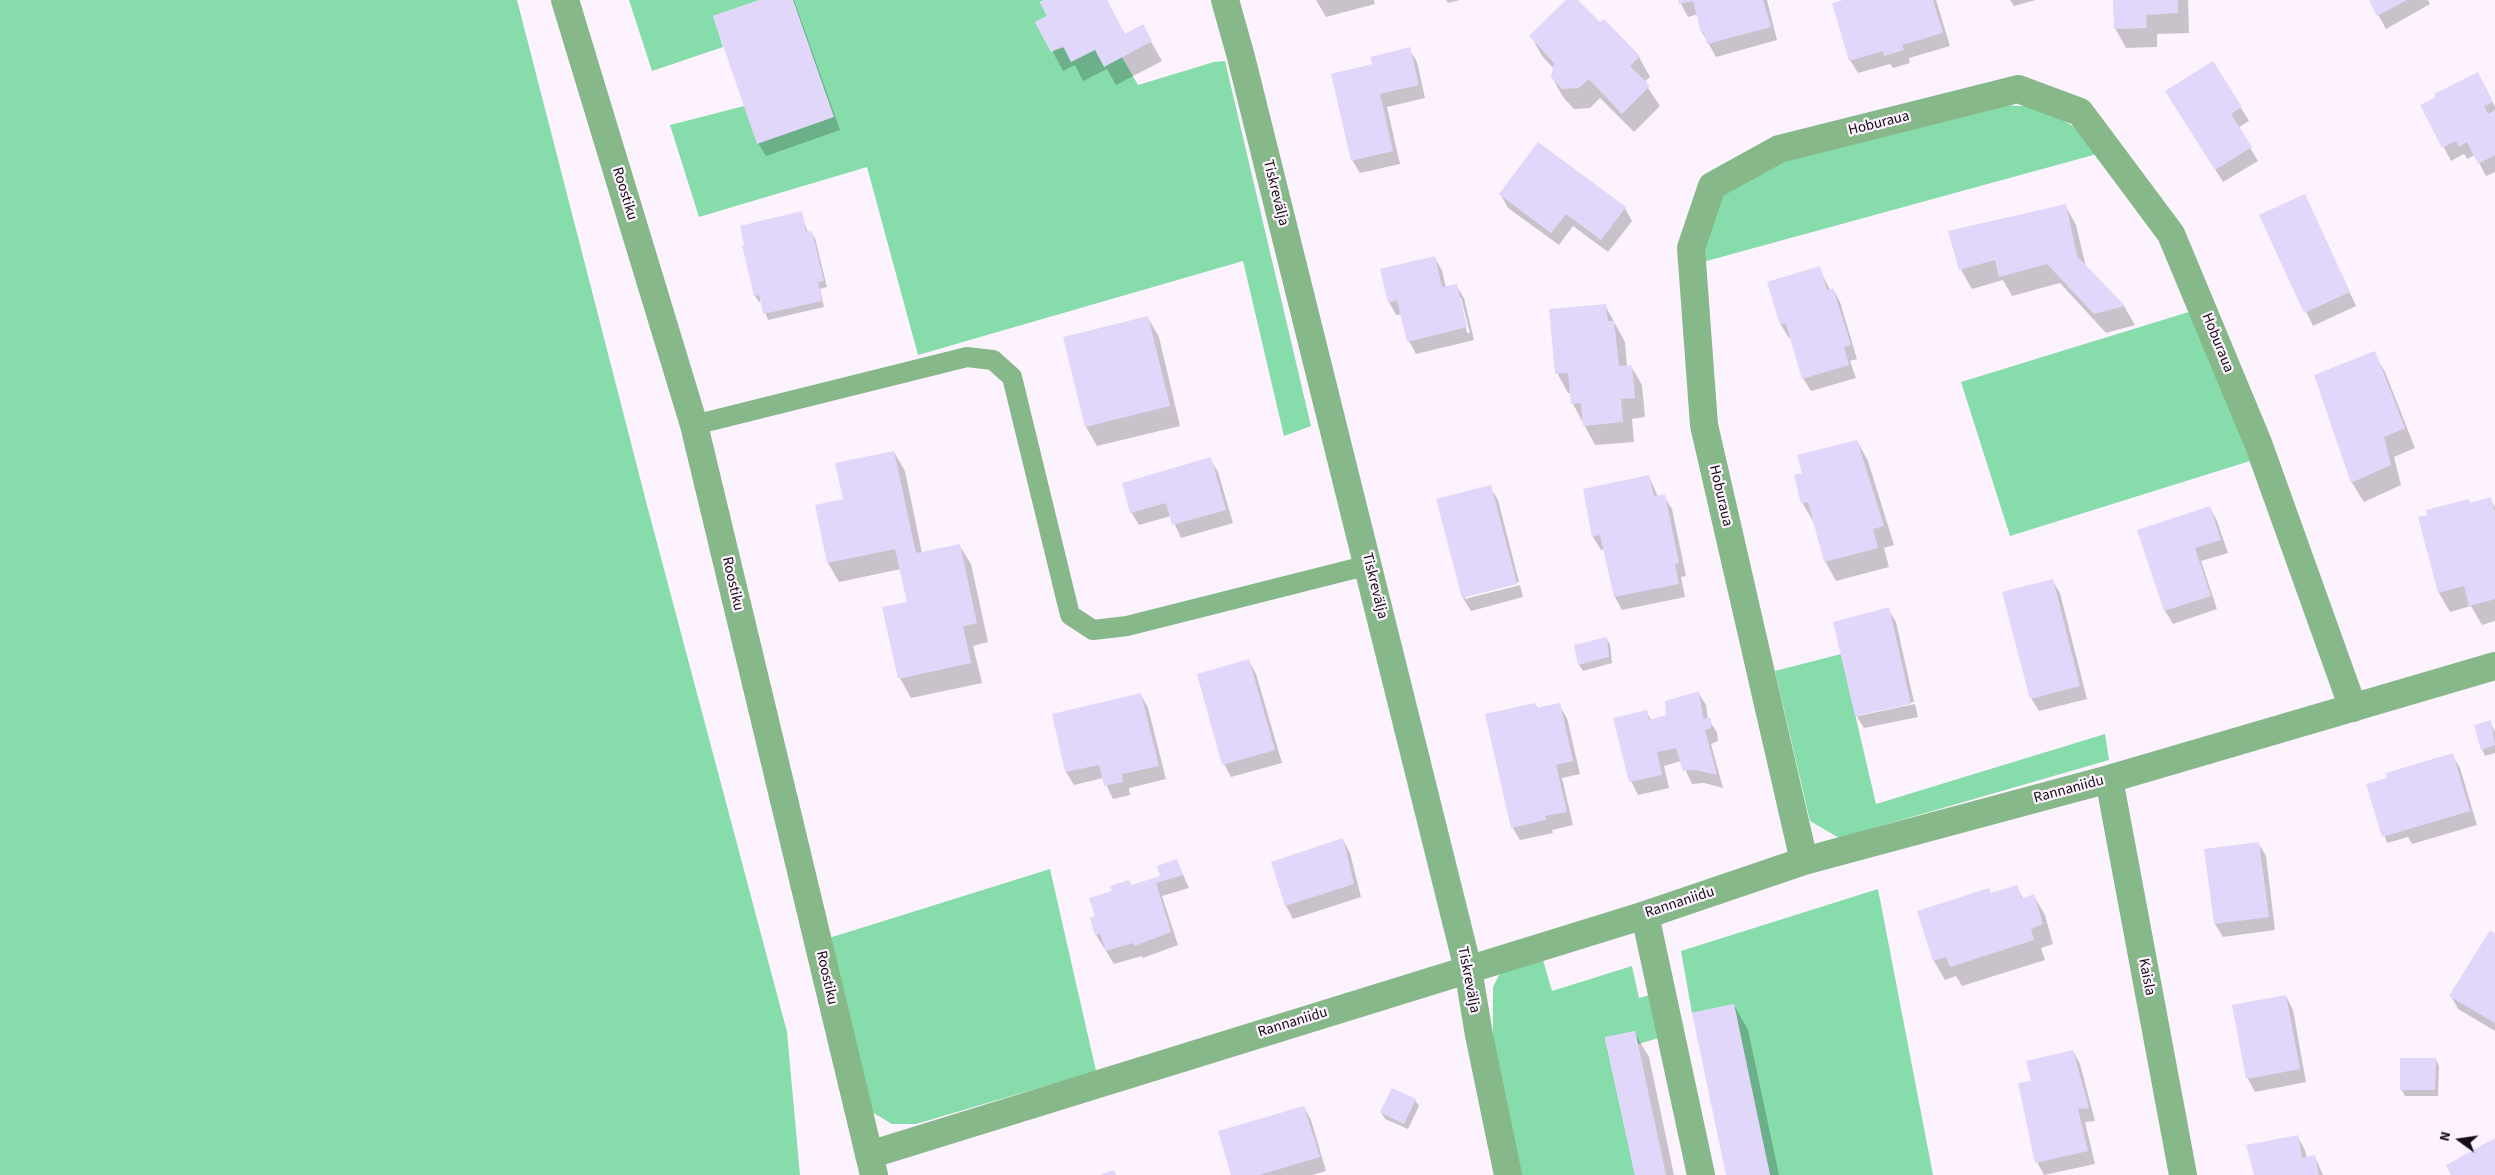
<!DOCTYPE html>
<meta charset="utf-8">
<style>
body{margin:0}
#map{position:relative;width:2495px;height:1175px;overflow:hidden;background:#fdf3fe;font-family:"Source Sans 3",sans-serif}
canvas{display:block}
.north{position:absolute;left:2435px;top:1115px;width:50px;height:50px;-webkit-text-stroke:4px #fdf3fe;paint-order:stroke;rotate:284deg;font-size:14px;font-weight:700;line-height:20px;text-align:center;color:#140c15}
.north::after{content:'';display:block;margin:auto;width:18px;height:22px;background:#140c15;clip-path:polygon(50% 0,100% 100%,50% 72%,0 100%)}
</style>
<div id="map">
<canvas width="2495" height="1175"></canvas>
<div class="north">N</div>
</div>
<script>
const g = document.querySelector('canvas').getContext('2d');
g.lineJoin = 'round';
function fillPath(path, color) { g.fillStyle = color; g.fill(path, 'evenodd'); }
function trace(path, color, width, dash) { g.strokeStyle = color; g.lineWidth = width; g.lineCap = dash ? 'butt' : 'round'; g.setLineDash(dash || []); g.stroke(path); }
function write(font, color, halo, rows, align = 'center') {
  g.font = font + ' "Source Sans 3",sans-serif'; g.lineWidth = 4.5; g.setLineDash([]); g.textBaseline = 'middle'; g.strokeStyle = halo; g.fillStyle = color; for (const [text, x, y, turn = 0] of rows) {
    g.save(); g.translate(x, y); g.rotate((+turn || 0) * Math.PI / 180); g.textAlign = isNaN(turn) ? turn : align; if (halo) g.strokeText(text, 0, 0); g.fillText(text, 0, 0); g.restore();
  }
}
const green = new Path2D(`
 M0 0H517L648 509 787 1032 800 1175H0Z
 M629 0H760L713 16 723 47 652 71Z
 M793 0H1044L1040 2 1047 16 1035 22 1051 52C1073 41 1099 51 1122 57L1138 85 1214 62 1225 61 1311 426 1284 436 1243 261 918 355 867 167 699 217 670 125 744 106 833 117Z
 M2001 105 2041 107 2081 131 2097 154 1703 262 1708 221 1724 194 1764 166Z
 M2192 311 2250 461 2010 536 1961 382Z
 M1841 654 1876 804 2105 734 2109 760 1839 838 1810 821 1775 671Z
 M1050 869 1096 1071 916 1124H892L872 1112 829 938Z
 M1878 889 1933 1175H1770L1734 1004 1692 1013 1681 951Z
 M1543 960 1552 991 1632 966 1639 998 1650 995 1659 1038 1638 1044 1635 1031 1605 1038 1635 1175H1519L1493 1061V987L1500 973Z`);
const shadow = new Path2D(`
 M764 0H794L840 130 766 156 758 143Z
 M1047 0H1107L1125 36 1142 26 1162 61 1116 85 1107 69 1083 81 1075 65 1063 71 1037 22 1049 16Z
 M1316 0H1374L1375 4 1326 17Z
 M1446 0H1460L1448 3Z
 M1568 0H1576L1600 24 1604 21 1639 57 1650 77 1644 82 1660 106 1634 132 1600 98 1590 108 1574 109 1563 97 1552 77 1554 69 1542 56 1531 36Z
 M1679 0H1767L1777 40 1716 57 1702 32 1698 14 1688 17Z
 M1847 0H1936L1950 46 1909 58 1910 63 1893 68 1890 64 1858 73 1850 60Z
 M2010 0H2036L2014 6Z
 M2114 0H2188L2189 33 2157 34V47L2126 48 2115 28Z
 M2370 0H2428L2430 4 2386 29Z
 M1409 49 1417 62 1425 98 1387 107 1400 164 1360 173 1352 160 1374 65Z
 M2213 63 2249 121 2238 128 2258 161 2223 182 2175 104Z
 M2485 87 2495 107V172L2486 176 2475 155 2467 159 2464 154 2451 161 2422 105Z
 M1501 195 1625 208 1632 221 1608 252 1573 226 1559 245 1508 208Z
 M2305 195 2356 306 2313 326 2260 215Z
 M2065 205 2076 225 2086 267 2124 306 2135 325 2106 333 2060 283 2012 296 2003 280 1972 289 1961 270Z
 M801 213 808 233 811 232 815 238 827 287 820 289 824 307 768 320 761 301 759 302 755 296Z
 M1434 257 1442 270 1446 288 1456 285 1464 298 1474 340 1416 354 1409 341 1402 314 1396 315 1389 302ZM1459 298H1461L1470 333H1467Z
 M1819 268 1830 290 1833 289 1840 302 1857 359 1850 361 1856 378 1811 391 1803 378 1791 338H1789L1781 325 1769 283Z
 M1605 305 1625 342 1627 366H1631L1642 385 1645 417 1632 419 1634 442 1595 445 1573 404 1571 393H1568L1557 373Z
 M1148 318 1159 337 1180 426 1097 446 1086 427Z
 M2374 353 2385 372 2415 448 2394 457 2401 485 2364 502 2352 483 2316 375Z
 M1857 441 1868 461 1894 545 1884 548 1889 567 1836 581 1825 561 1814 523 1803 504 1795 476 1804 474Z
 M894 452 905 471 922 553 959 545 971 564 988 642 973 646 982 683 911 698 900 678 908 603 901 569 839 582 828 563 816 506 844 500Z
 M1210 459 1218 472 1233 523 1181 538 1171 516 1139 525 1131 512Z
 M1649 476 1658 497 1664 496 1672 509 1686 576 1681 577 1685 597 1622 610 1615 597 1605 549 1601 550 1593 537Z
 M1490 487 1498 500 1519 582 1465 596V599L1520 585 1523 597 1471 611 1463 598 1437 500Z
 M2490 499 2495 507V621L2482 625 2471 606 2450 612 2439 593 2429 516 2468 500 2471 504Z
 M2210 508 2217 521 2228 553 2201 561 2217 609 2173 624 2165 611 2139 531Z
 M2052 580 2060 593 2087 699 2039 711 2031 698Z
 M1888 609 1896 622 1914 702 1858 714V716L1915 704 1918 717 1864 728 1856 715Z
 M1606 638 1610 644 1612 663 1583 671 1579 665Z
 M1249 661 1256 674 1282 763 1231 777 1224 764Z
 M1698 692 1706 705 1708 719 1717 732 1718 741 1711 744 1723 788 1704 783 1692 784 1681 761 1664 766 1669 788 1638 795 1631 781 1646 711 1652 721 1668 715Z
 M1141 695 1148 708 1166 779 1129 788 1130 795 1113 799 1103 778 1074 785 1066 772 1053 715Z
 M1535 704 1538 709 1559 705 1567 718 1580 774 1562 778 1573 825 1552 830 1553 833 1520 840 1512 827Z
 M2490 721 2495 732V753L2485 756 2482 749Z
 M2452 754 2460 768 2477 825 2412 844 2408 837 2387 843 2368 785Z
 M1343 840 1350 853 1361 897 1293 919 1286 906 1273 863Z
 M2258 843 2266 856 2275 930 2223 937 2215 924Z
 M1177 861 1189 888 1162 896 1178 945 1143 958 1142 956 1114 964 1096 935 1092 919 1096 917 1113 892 1129 881 1132 886 1162 877Z
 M2016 886 2024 900 2034 896 2045 915 2053 944 2041 948 2045 960 1962 986 1956 976 1945 980 1934 961 1991 894Z
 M2495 934V1031L2458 1009 2451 996Z
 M2286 996 2293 1010 2306 1082 2255 1092 2248 1079Z
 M1734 1005 1748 1030 1779 1175H1727Z
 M1634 1032 1649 1057 1674 1175H1636Z
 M2073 1051 2080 1064 2095 1121 2085 1122 2095 1164 2044 1175 2037 1162 2032 1082Z
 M2436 1060 2439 1066 2438 1096H2405L2401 1089Z
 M1415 1100 1419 1106 1408 1129 1385 1119 1381 1112Z
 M1304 1107 1311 1120 1326 1171 1312 1175H1232Z
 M2297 1136 2305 1150 2307 1158 2315 1157 2323 1175H2256Z`);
const building = new Path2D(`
 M760 0H793L834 117 757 144 713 16Z
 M1044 0H1107L1125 34 1143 24 1152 41 1104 67 1095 50 1071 62 1063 46 1051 52 1035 22 1047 16 1040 2Z
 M1566 0H1578L1600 22 1604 19 1640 56 1630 66 1650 86 1622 114 1589 79 1579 88 1562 89 1551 77 1554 63 1529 36Z
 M1678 0H1763L1771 27 1707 44 1704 32 1701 33 1693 1 1679 4Z
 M1843 0H1933L1943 33 1902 45 1904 50 1884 56 1883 51 1849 61 1832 3Z
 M2113 0H2178V13L2146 15 2147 28 2114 29Z
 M2369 0H2407L2377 16Z
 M1410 47 1419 85 1380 94 1393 151 1351 161 1331 74 1372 64 1370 57Z
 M2213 61 2242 107 2231 114 2252 147 2215 170 2165 91Z
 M2478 72 2493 102 2484 106 2488 114 2495 110V155L2478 164 2467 142 2459 147 2456 141 2442 148 2420 105 2436 97 2434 94Z
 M1538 142 1626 207 1601 240 1566 214 1551 233 1499 194Z
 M2305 194 2350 292 2304 313 2259 215Z
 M2066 204 2077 256 2125 306 2094 314 2047 264 1999 277 1995 260 1959 270 1948 231Z
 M802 211 806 232 812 231 824 281 818 282 822 301 763 314 759 295 754 296 742 245H744L740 226Z
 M1435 256 1442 287 1457 284 1467 327 1407 342 1397 300 1388 303 1380 269Z
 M1820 266 1827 290 1833 288 1851 345 1844 347 1849 365 1802 379 1786 324 1780 325 1767 282Z
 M1606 304 1608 321H1614L1619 366 1632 365 1635 398 1621 399 1623 422 1583 426 1581 403 1571 404 1568 373 1555 374 1549 309Z
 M1148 316 1170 406 1085 427 1063 337Z
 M2375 351 2405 428 2384 437 2391 465 2351 483 2314 375Z
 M1857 440 1884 526 1873 529 1878 548 1824 562 1808 502 1801 504 1794 475 1802 473 1797 455Z
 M894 451 916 553 960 544 977 623 963 626 971 663 898 679 882 607 907 602 895 549 827 563 815 505 843 499 835 463Z
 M1211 457 1226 510 1172 525 1166 503 1130 513 1122 483Z
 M1649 475 1654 496 1665 494 1679 563 1675 564 1679 584 1614 597 1600 535 1592 537 1583 489Z
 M1491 485 1517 584 1462 598 1436 499Z
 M2491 497 2495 512V599L2469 606 2464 586 2438 593 2418 517 2427 515 2426 510 2469 499 2470 503Z
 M2210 506 2221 540 2195 548 2211 596 2164 611 2137 530Z
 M2053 579 2080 686 2030 699 2002 592Z
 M1889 607 1911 704 1855 716 1833 622Z
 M1607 637 1609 657 1578 665 1574 645Z
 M1249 659 1275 750 1222 765 1197 674Z
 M1699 691 1703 718H1711V728L1705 730 1717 775 1696 770 1683 771 1676 748 1657 752 1662 775 1629 782 1613 718 1647 710 1649 720 1666 715 1665 701Z
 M1141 693 1159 766 1122 774 1123 782 1104 786 1099 765 1065 772 1052 714Z
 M1535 703 1536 708 1560 703 1573 761 1556 765 1567 812 1545 816 1546 820 1511 828 1485 714Z
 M2491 720 2495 745 2481 750 2474 725Z
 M2453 753 2470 811 2382 837 2366 784 2387 778 2386 773Z
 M1343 838 1354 884 1285 906 1271 862Z
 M2259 842 2269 917 2214 924 2204 849Z
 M1177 859 1183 875 1156 883 1171 932 1134 946 1133 943 1106 951 1100 934 1095 935 1090 918 1095 916 1089 898 1112 891 1110 886 1129 880 1131 885 1160 876 1157 866Z
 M2017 885 2022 899 2034 894 2043 924 2031 929 2034 940 1950 967 1946 957 1933 961 1917 911 1989 888 1991 893Z
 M2490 930 2495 933V1023L2449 996Z
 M2286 995 2300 1069 2246 1079 2232 1005Z
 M1734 1004 1753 1095 1770 1175H1726L1692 1013Z
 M1635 1031 1638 1044 1666 1175H1635L1633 1167 1605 1037Z
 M2073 1050 2089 1108 2078 1109 2088 1151 2035 1163 2018 1083 2031 1081 2026 1061Z
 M2400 1058H2436L2435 1090H2400Z
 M1392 1088 1416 1099 1404 1124 1380 1112Z
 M1304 1106 1320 1157 1259 1175H1231L1218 1131Z
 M2298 1135 2302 1158 2315 1155 2319 1175H2254L2246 1145Z
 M2495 1138V1175H2451L2446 1165Z
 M1114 1170 1116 1175H1100Z`);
const service = new Path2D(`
 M694 425 967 357 993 360 1012 377 1070 615 1093 630 1127 626 1369 565`);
const minor = new Path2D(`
 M565 0 694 425 874 1175
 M1225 0 1241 57 1468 969 1479 1035 1508 1175
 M2109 779 2183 1175
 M1804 861 1704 425 1691 248 1712 186 1779 149 2018 89 2080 112 2171 234 2258 443 2353 708
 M1645 915 1701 1175
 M869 1155 1645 915 1804 861 2109 779 2495 666`);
const streetNames = [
 ["Hoburaua",1879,124,-14],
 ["Tiskrevälja",1275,193,76],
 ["Roostiku",624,194,73],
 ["Hoburaua",2217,343,68],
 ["Hoburaua",1720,496,77],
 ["Roostiku",732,584,77],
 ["Tiskrevälja",1374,586,76],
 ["Rannaniidu",2069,790,-15],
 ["Rannaniidu",1680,903,-18],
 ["Kaisla",2146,977,79],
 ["Roostiku",826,978,77],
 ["Tiskrevälja",1468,980,79],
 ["Rannaniidu",1293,1023,-17]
];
fillPath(green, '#86dcab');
fillPath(shadow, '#0003');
fillPath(building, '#e1d7fa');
trace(service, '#86b889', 20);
trace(minor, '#86b889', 28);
write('15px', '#140c15', '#fdf3fe', streetNames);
</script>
